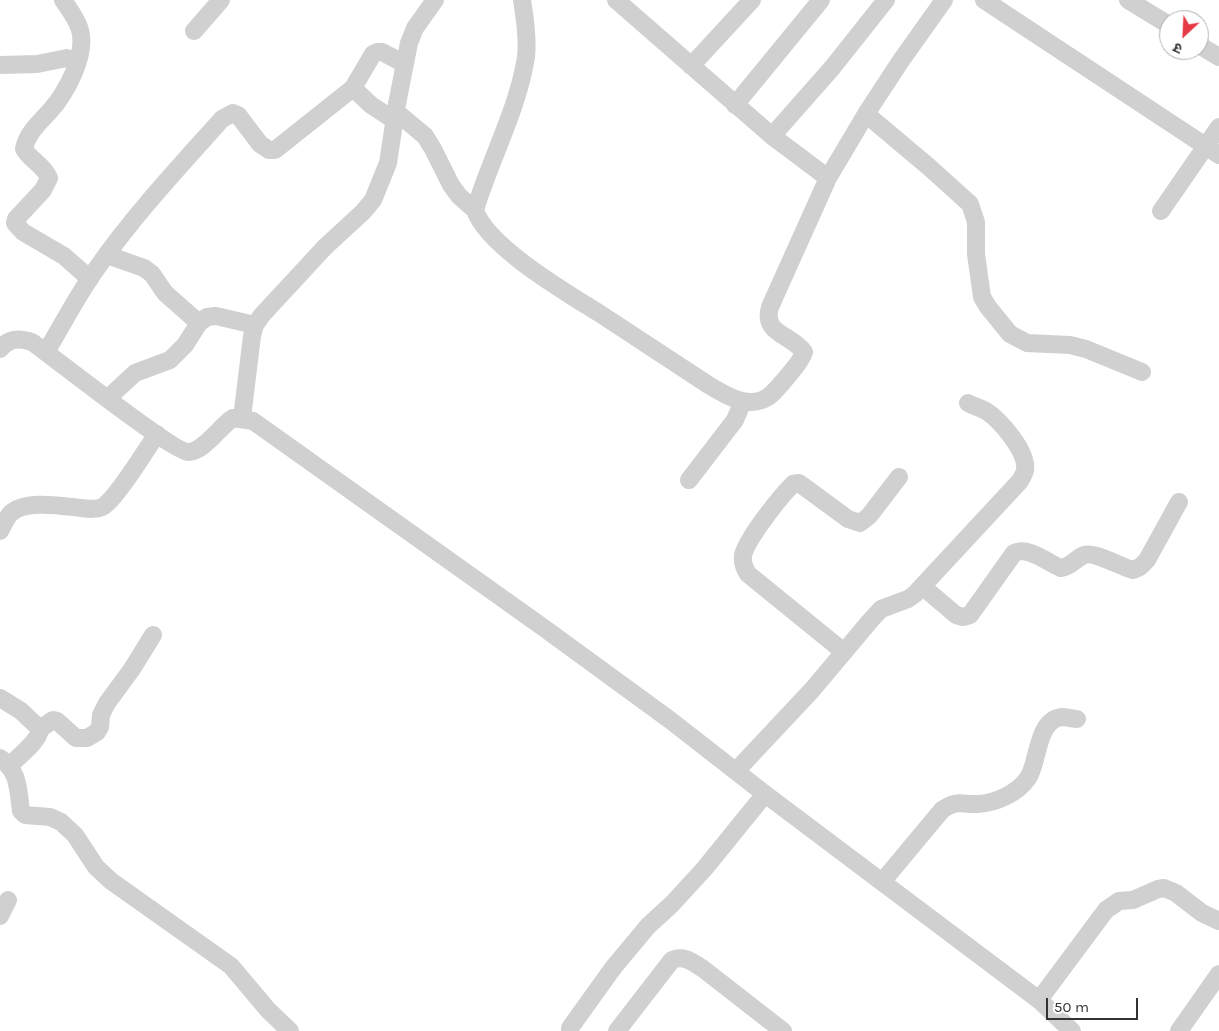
<!DOCTYPE html>
<meta charset="utf-8">
<style>
body{margin:0}
#map{position:relative;width:1219px;height:1031px;overflow:hidden;background:#fff;font-family:Karla,"Noto Sans Devanagari",sans-serif}
canvas{display:block}
.north{position:absolute;left:1159px;top:10px;width:50px;height:50px;box-sizing:border-box;background:#fff;border:1px solid #adadad;border-radius:50%;rotate:205deg;font-size:14px;font-weight:700;line-height:20px;text-align:center;color:#333}
.north::after{content:'';display:block;margin:auto;width:18px;height:22px;background:#e63946;clip-path:polygon(50% 0,100% 100%,50% 72%,0 100%)}
.scale{position:absolute;left:1046px;top:998px;width:92px;height:22px;box-sizing:border-box;border:2px solid #333;border-top:0;padding-left:6px;font-size:15px;line-height:18px;white-space:nowrap;color:#333;-webkit-text-stroke:4px #fff;paint-order:stroke}
</style>
<div id="map">
<canvas width="1219" height="1031"></canvas>
<div class="north">उ</div>
<div class="scale">50 m</div>
</div>
<script>
const g = document.querySelector('canvas').getContext('2d');
g.lineJoin = 'round';
function trace(path, color, width, dash) { g.strokeStyle = color; g.lineWidth = width; g.lineCap = dash ? 'butt' : 'round'; g.setLineDash(dash || []); g.stroke(path); }
const minor = new Path2D(`
 M63 0C69 9 77 19 80 30 87 55 66 93 50 111 40 122 27 133 24 149 30 160 44 165 49 178L43 190 16 219 15 223 23 232 64 256 90 279
 M522 0C525 18 528 39 526 57 518 109 490 160 475 210 487 247 569 294 602 315 637 338 672 361 707 384 725 395 748 410 768 397 775 392 781 384 787 377 793 369 801 362 804 352 791 334 762 334 770 307L828 178 866 114 900 62 944 0
 M616 0 772 136 828 178
 M984 0 1219 155
 M1128 0 1169 25
 M194 31 221 0
 M1199 45 1219 57
 M0 65 37 64 67 58 77 61
 M691 66 752 0
 M353 88 371 105 394 120
 M735 105 821 0
 M395 111 425 136 433 149 451 185 459 196 475 210
 M866 114 929 167 970 204 976 222V254L982 297 988 307 1010 334 1027 343 1070 345 1086 349 1142 372
 M772 136 832 68 886 0
 M1161 211 1219 127
 M107 255 144 268 152 274 165 293 199 323
 M0 349C9 338 19 338 32 342 53 357 173 452 188 452 204 452 220 426 233 418L253 421 544 628 670 720 765 794 1039 1000 1072 1031
 M46 352C63 324 78 294 97 268 134 215 179 167 222 119L233 113 238 115 260 144 269 150H275L353 88 373 54 377 52H382L405 64
 M108 398 135 373 170 360 185 345 199 323 207 317 216 316 255 325
 M242 418 252 336 255 325 262 315 325 247 363 212 373 200 388 163 397 104 409 43 415 28 435 0
 M689 480 735 420 743 401
 M0 531C3 525 6 519 10 514 24 499 63 506 81 508 89 509 97 510 104 506 119 495 145 451 157 434
 M922 586 956 615 963 617 970 615 1014 553C1028 546 1048 563 1061 568 1071 567 1075 559 1084 555 1094 551 1121 567 1133 570L1140 567 1147 560 1179 502
 M844 652 748 574C744 568 742 563 743 555 748 537 780 497 793 484L799 483 848 519 860 523 869 516 899 477
 M0 698 21 711 40 729C40 740 18 757 10 765
 M40 729 53 720 57 721 76 738H87L97 732 100 727 101 715 107 703 132 669 153 635
 M0 758C19 771 18 789 21 811L25 815 50 817 61 822 75 835 96 867 111 881 231 966 268 1010 290 1031
 M736 771 812 690 870 621 881 609 908 599 915 594 1020 481C1022 477 1025 473 1025 470 1028 452 1000 420 986 411 981 408 974 406 968 403
 M882 882 942 810C958 799 961 805 978 804 996 803 1018 793 1028 778 1039 762 1036 720 1062 717 1067 717 1073 719 1077 719
 M0 916 8 900
 M1039 1000 1106 910 1119 901 1133 900 1158 889 1164 888 1176 893 1202 913 1219 921
 M570 1031V1028L613 968 648 926 672 904 705 868 765 794
 M617 1031 672 960C684 955 692 962 702 968L783 1031
 M1179 1031 1219 974`);
trace(minor, '#d0d0d0', 18);
</script>
